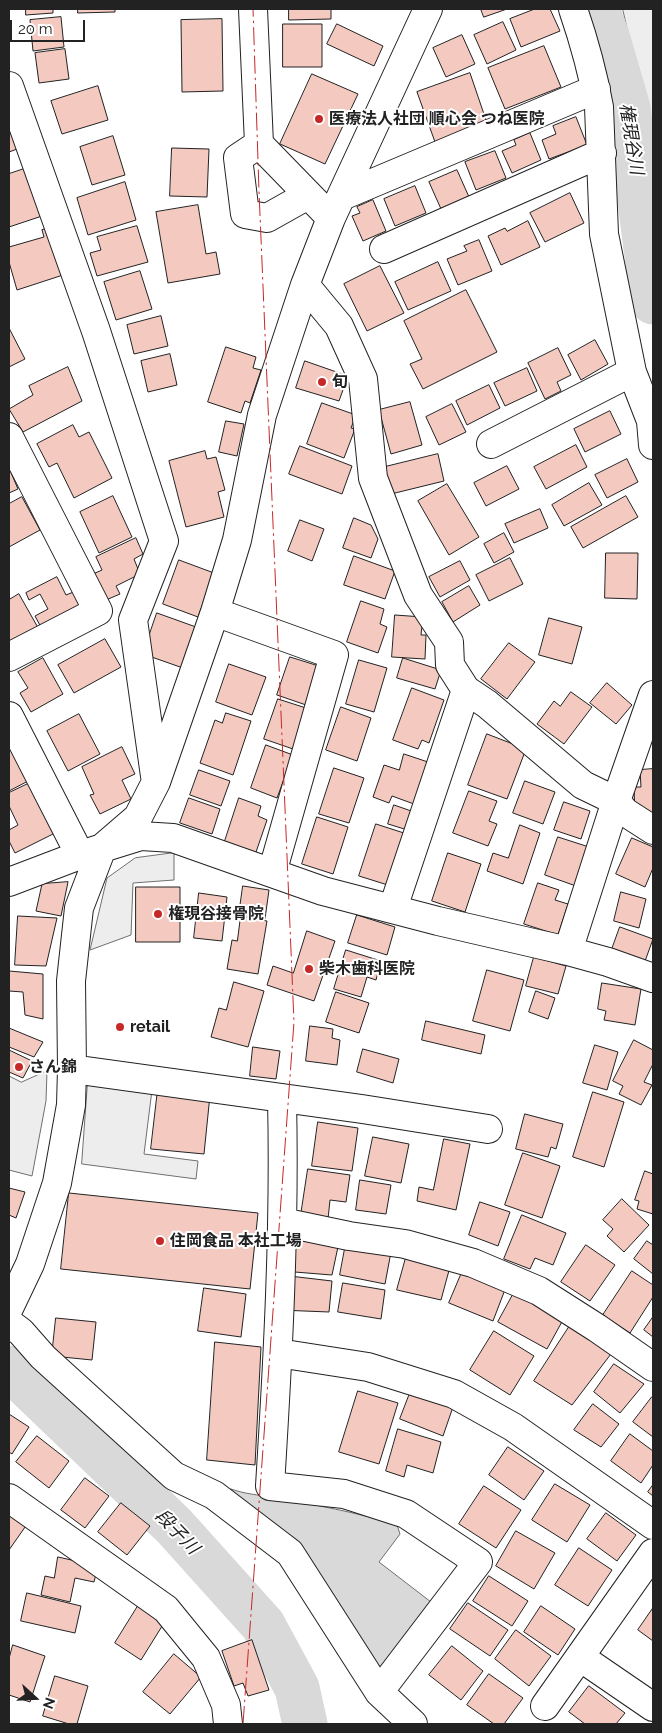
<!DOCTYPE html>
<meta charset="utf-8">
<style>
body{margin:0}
#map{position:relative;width:662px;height:1733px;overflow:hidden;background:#fff;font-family:Raleway,sans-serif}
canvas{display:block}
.frame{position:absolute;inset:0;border:10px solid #222;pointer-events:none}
.north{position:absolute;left:10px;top:1673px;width:50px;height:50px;-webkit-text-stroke:4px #fff;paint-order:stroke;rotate:110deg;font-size:14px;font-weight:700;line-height:20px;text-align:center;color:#222}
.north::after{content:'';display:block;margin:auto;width:18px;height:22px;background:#222;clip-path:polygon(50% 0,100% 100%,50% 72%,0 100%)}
.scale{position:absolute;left:10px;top:20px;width:75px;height:22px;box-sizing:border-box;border:2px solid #222;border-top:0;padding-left:6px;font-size:15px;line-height:18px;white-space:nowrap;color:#222;-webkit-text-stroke:4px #fff;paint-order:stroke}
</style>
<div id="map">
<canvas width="662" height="1733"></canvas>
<div class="frame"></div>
<div class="north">N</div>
<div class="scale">20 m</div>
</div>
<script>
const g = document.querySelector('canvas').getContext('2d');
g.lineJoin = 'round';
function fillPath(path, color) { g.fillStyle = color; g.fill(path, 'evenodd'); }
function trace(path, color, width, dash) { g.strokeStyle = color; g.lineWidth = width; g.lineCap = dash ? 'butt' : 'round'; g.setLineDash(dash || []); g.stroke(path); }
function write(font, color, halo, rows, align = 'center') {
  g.font = font + ' Raleway,"Noto Sans JP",sans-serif'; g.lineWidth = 4; g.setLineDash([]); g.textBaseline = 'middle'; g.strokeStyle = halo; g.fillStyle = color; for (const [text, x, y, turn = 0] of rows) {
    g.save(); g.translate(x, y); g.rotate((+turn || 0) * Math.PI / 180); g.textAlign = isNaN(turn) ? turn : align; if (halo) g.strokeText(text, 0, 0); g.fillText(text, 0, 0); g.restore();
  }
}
const green = new Path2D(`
 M623 9H653V142L651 131Z`);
const parking = new Path2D(`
 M174 853V880L133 883 131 935 90 950 107 878 135 858Z
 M47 1071 46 1101 32 1176 9 1170V1076L21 1082Z
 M88 1081 153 1082 144 1154 198 1161 196 1179 82 1164Z`);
const water = new Path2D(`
 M231 1489C245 1494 258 1495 273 1497 314 1505 357 1512 397 1525L400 1534 379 1562 431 1602 383 1666 372 1667 297 1540 235 1499Z`);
const river = new Path2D(`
 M597 9 607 36 628 108 653 302
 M9 1368 174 1526 263 1625 297 1688 305 1724`);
const building = new Path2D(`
 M26 9H53V13L26 15Z
 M78 9H115V12L78 13Z
 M289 9H331V19L289 20Z
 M481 9H507L484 17Z
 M535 9H550L560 31 521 47 510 19Z
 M61 17 64 47 33 51 30 20Z
 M222 19 223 91 182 92 181 20Z
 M503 22 516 50 487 64 474 35Z
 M283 24H322V67H283Z
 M337 24 383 46 374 66 327 44Z
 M462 35 475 64 446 77 433 48Z
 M544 46 561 87 505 109 488 68Z
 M65 49 69 79 39 83 35 53Z
 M470 73 487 123 435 142 417 92Z
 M312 74 358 94 325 164 280 144Z
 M98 86 108 120 62 134 51 101Z
 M9 115 20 148 9 152Z
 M576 117 587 145 549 159 542 140 556 134 553 126Z
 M530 133 541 160 512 173 502 151 516 145 514 140Z
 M113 136 125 175 92 185 80 147Z
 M172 148 209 149 207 197 170 196Z
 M495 151 506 178 476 190 465 162Z
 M24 169 48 214 9 227V174Z
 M457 170 469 197 441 209 429 182Z
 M125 182 136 220 88 235 77 198Z
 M415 186 426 213 395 226 384 199Z
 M570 193 584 223 545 242 530 213Z
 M373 200 386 231 363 241 352 216 360 213 357 207Z
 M198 205 206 254 216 252 220 274 168 283 156 212Z
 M528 221 540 247 501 265 488 236 505 228 507 231Z
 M137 226 148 262 97 276 90 253 101 250 97 237Z
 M49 228 63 275 17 290 9 262V247L44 237 42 230Z
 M479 240 492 271 458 285 447 259 467 251 464 246Z
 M438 262 451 291 408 310 395 282Z
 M380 266 404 313 367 331 344 284Z
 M140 271 152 309 116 320 104 282Z
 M466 290 497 352 423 389 410 364 422 359 404 321Z
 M161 316 168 346 134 354 127 325Z
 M9 328 25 359 9 367Z
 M595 340 608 364 581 380 568 355Z
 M226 347 256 357 253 368 261 370 250 403 245 401 241 413 208 402Z
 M558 348 571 375 557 382 561 391 545 399 528 363Z
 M170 354 177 385 148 392 141 361Z
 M305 361 348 376 339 401 296 388Z
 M68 367 82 401 23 432 9 409 33 395 29 386Z
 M527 368 537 391 505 406 494 383Z
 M489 385 500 408 467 425 456 401Z
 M410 402 422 445 391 454 379 410Z
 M322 403 356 415 351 428 355 429 344 458 307 444Z
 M452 404 466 432 439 445 426 417Z
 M610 411 621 434 585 452 574 429Z
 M226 421 244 424 237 456 219 452Z
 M73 425 79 437 89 432 112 478 74 498 57 463 49 467 37 444Z
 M576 445 587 467 546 489 534 467Z
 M300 446 352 466 342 494 289 474Z
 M205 451 207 459 216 457 225 490 218 492 224 517 186 527 169 461Z
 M438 454 444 481 391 494 385 467Z
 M627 459 638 482 607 498 595 475Z
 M507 466 519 489 486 506 474 483Z
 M9 468 18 489 9 493Z
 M589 483 602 505 564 526 552 505Z
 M447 484 479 537 449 555 418 501Z
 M113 496 132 537 99 553 80 512Z
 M626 496 638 517 583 548 571 527Z
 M22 497 40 530 9 547V504Z
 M540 509 548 528 514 543 505 524Z
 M354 518 371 525 378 539 371 558 343 548Z
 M300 520 324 529 312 561 288 551Z
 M504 533 514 552 494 563 484 544Z
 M136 538 143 554 134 559 140 574 116 586 120 594 106 600 93 574 102 570 96 557Z
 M606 553H638L637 599 605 598Z
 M354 556 395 571 385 599 344 585Z
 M510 558 523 584 489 601 476 575Z
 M179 560 214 573 198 617 163 604Z
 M460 561 470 580 440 597 429 577Z
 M57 577 66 595 76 591 85 609 43 631 35 616 48 609 40 594 29 600 26 593Z
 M469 586 480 605 453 622 442 602Z
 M19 594 41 633 9 650V600Z
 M361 601 384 609 380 624 387 627 378 653 347 642Z
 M157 613 196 627 183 668 143 654Z
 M395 615 423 617 421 635H426L425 659 392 657Z
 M549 618 582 627 572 664 539 655Z
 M105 639 121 667 74 693 58 665Z
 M509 643 535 662 507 699 481 679Z
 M290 657 322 667 309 706 277 695Z
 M43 658 63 694 31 712 20 693 28 688 18 672Z
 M403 658 441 670 435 689 397 678Z
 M359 660 387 668 374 712 346 704Z
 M229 664 266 677 252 715 216 702Z
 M607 683 632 705 616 724 590 703Z
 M412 688 444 700 429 743 422 740 418 749 393 740Z
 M571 692 592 707 564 744 537 724 554 701 560 706Z
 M278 699 306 708 293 749 264 739Z
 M341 707 371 718 357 761 326 750Z
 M226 713 251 721 233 775 200 763 215 720 222 723Z
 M79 714 100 754 68 771 47 731Z
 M487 734 526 749 507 799 468 785Z
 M9 742 30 780 9 791Z
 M266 745 293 755 277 798 251 788Z
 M122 747 135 774 122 780 131 799 100 814 90 795 94 794 82 767Z
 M404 754 428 762 414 804 392 796 389 803 373 797 384 765 399 770Z
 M334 768 364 778 349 823 319 814Z
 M653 769V815L635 816 634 787H641L640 770Z
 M199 770 230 781 221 806 190 795Z
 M525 781 555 792 543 824 513 813Z
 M32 782 57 832 15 853 9 841V830L18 825 9 806V793Z
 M469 791 497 801 489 821 497 824 488 846 453 833Z
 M189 798 220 809 212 834 180 823Z
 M239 798 261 806 258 816 267 820 255 855 224 844Z
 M564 802 590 811 581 839 554 830Z
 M394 805 417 813 411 831 388 824Z
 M317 817 348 827 333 874 302 864Z
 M376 824 407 834 391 886 359 876Z
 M520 825 540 833 523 884 487 871 493 853 508 858Z
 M558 837 589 847 576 886 545 875Z
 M632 838 653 847V868L645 887 616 874Z
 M448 853 481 864 465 912 432 901Z
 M68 882 61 916 36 911 42 884Z
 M538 883 559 890 555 900 568 904 558 935 524 924Z
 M243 886 269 890 265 919 239 915Z
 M136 887H180V942H136Z
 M621 892 646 899 639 928 614 921Z
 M199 893 227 897 222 941 194 938Z
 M357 915 395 927 387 955 348 943Z
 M18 916 57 918 46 966 15 965Z
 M241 916 267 921 258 974 227 969 232 940 237 941Z
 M620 927 653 939 644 964 611 952Z
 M307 931 335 941 314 1001 267 985 273 966 293 973Z
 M346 950 381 961 376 980 367 977 361 997 334 989Z
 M534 957 566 966 558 994 526 986Z
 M487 970 524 980 510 1031 473 1021Z
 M9 971 43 974V1019L25 1015 23 992 9 991Z
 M234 982 264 991 248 1047 211 1037 219 1008 226 1010Z
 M602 983 641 989 635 1025 604 1020 606 1011 598 1009Z
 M536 991 555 998 548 1019 529 1012Z
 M336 992 369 1003 359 1033 326 1022Z
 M426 1021 485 1035 481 1054 422 1040Z
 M310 1026 333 1029 332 1038 340 1040 337 1065 306 1061Z
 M9 1028 43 1042 34 1057 9 1047Z
 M634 1040 653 1050V1064L644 1082 652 1085 641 1105 619 1094 623 1086 613 1081Z
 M595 1045 618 1052 607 1090 583 1083Z
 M253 1047 280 1051 276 1079 250 1076Z
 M363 1049 399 1059 393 1083 357 1072Z
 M9 1050 32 1061 23 1078 9 1072Z
 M158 1089 210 1095 204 1154 151 1149Z
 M593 1092 624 1102 604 1167 573 1157Z
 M525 1114 563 1124 556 1149 551 1147 548 1157 516 1149Z
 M318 1122 358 1128 352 1171 312 1166Z
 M373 1137 409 1144 401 1183 365 1176Z
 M444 1139 470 1144 456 1210 417 1201 419 1187 433 1190Z
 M523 1153 560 1166 542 1218 505 1205Z
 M308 1169 350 1175 346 1202 330 1200 328 1219 301 1215Z
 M645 1171 653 1174V1214L637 1209 639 1201 635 1200Z
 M360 1180 391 1185 386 1214 356 1210Z
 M9 1188 25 1192 16 1218 9 1215Z
 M69 1193 258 1213 250 1289 61 1269Z
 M622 1199 649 1225 624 1252 607 1236 613 1229 603 1220Z
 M480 1202 510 1212 498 1246 469 1235Z
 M522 1215 566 1233 553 1265 535 1258 530 1269 504 1259Z
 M286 1237 339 1242 332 1275 282 1271Z
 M647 1241 653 1245V1274L634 1259Z
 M346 1243 391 1252 385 1284 340 1275Z
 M586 1245 615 1265 590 1301 561 1282Z
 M407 1254 451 1263 441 1300 397 1290Z
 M463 1270 506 1287 493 1321 449 1303Z
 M632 1271 653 1285V1297L630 1333 603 1315Z
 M281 1275 332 1281 329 1312 279 1310Z
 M343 1283 385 1290 381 1319 338 1312Z
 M204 1288 246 1294 241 1337 198 1331Z
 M515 1291 564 1318 547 1349 498 1322Z
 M653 1317V1337L644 1330Z
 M56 1318 96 1322 92 1360 52 1356Z
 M571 1324 614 1350 572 1405 534 1381Z
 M494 1331 534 1356 510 1395 470 1370Z
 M215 1342 261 1347 255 1465 207 1460Z
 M614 1364 644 1384 620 1413 594 1392Z
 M412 1388 454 1404 443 1436 400 1419Z
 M358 1391 398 1403 379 1464 339 1452Z
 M652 1397H653V1437L633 1422Z
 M593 1404 619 1424 601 1447 574 1430Z
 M9 1414 29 1427 12 1454 9 1452Z
 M398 1429 441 1442 433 1473 407 1465 404 1477 386 1471Z
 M630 1434 653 1451V1465L641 1483 611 1461Z
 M37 1436 69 1461 49 1488 16 1462Z
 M508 1447 544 1471 524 1500 489 1475Z
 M85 1478 109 1496 85 1528 61 1510Z
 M555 1484 590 1505 567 1542 532 1520Z
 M653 1485V1496L648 1492Z
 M484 1486 521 1510 496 1548 459 1524Z
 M121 1503 150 1526 127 1555 98 1532Z
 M9 1507 30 1520 9 1550Z
 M606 1513 636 1535 617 1561 587 1539Z
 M516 1531 555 1553 534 1589 496 1566Z
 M579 1548 612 1570 588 1606 555 1585Z
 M58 1557 98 1566 94 1582 75 1578 70 1602 41 1595 45 1576 54 1578Z
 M489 1576 528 1601 512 1626 473 1601Z
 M27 1593 81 1606 75 1633 21 1621Z
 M468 1603 508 1630 490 1656 450 1629Z
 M138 1606 164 1623 141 1660 115 1643Z
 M541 1606 575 1629 558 1655 524 1632Z
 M653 1608V1641L638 1630Z
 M516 1630 551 1656 529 1686 495 1659Z
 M252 1640 269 1690 248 1696 243 1683 234 1686 222 1651Z
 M13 1645 45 1656 30 1702 9 1695V1659Z
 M452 1646 483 1671 461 1700 429 1675Z
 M174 1654 201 1677 170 1714 143 1692Z
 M489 1674 523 1698 504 1724H494L467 1705Z
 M55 1676 88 1686 77 1724H69L43 1716Z
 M589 1686 625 1713 616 1724H585L569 1712Z`);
const minor = new Path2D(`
 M253 9 259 144 331 218
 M573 9C584 41 593 74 599 107L604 234 632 372 651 421 653 445
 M9 86 96 331 164 541 133 620 155 776
 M259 144 238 158 245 214 267 218 308 195
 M342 196 596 89
 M384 249 602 153
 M305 285 339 326 363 379 373 478 418 595 449 642 450 665 466 690 487 704 583 785 616 801 625 812 653 830
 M9 437 98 611 9 657
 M491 444 632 372
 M215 612 334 655 272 873
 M9 716 80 855
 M9 882 80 855 141 836 173 838 323 891 438 921 568 951 608 962 653 978
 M393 908 466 690
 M568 951 616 801 653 695
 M72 1069 362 1109 488 1129
 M282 1222 349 1236 405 1244 473 1263 539 1291 597 1328 653 1367
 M9 1308 30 1264 57 1183 71 1105 72 1069 71 981 79 908 102 848 138 817 156 782 215 612 237 540 262 415 305 285 331 218 428 9
 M9 1323 21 1332 43 1357 174 1476 214 1495 290 1553 379 1692 478 1562 406 1514 344 1494 270 1486C278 1357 285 1228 282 1099
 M278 1353 368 1367 454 1394 513 1427 653 1525
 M9 1498 166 1609 206 1658 226 1705 228 1724
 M580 1657 653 1707
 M379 1692 413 1724
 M545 1706 653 1553`);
const power = new Path2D(`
 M243 1724 294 1022 259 191 253 9`);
const markers = [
 [319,119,5,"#c62828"],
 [322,382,5,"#c62828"],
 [158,914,5,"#c62828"],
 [309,969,5,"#c62828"],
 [120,1027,5,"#c62828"],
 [19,1067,5,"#c62828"],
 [160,1241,5,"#c62828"]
];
const poiNames = [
 ["医療法人社団 順心会 つね医院",329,119],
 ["旬",332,382],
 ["権現谷接骨院",168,914],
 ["柴木歯科医院",319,969],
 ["retail",130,1027],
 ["さん錦",29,1067],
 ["住岡食品 本社工場",170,1241]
];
const waterNames = [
 ["権現谷川",631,139,81],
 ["段子川",177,1532,46]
];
fillPath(green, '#eee');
trace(green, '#6f6f6f', 1);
fillPath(parking, '#ededed');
trace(parking, '#6f6f6f', 1);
fillPath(water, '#d9d9d9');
trace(water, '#6f6f6f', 1);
trace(river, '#d9d9d9', 45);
fillPath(building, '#f3c9c0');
trace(building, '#222', 1);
trace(minor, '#222', 30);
trace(minor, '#fff', 28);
trace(power, '#c62828', 1, [18, 4, 2.5, 4]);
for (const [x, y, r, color] of markers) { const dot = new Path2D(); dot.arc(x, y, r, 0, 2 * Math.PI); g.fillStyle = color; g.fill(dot); trace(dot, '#fff', 2); }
write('bold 16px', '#222', '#fff', poiNames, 'left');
write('italic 18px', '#222', '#fff', waterNames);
</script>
